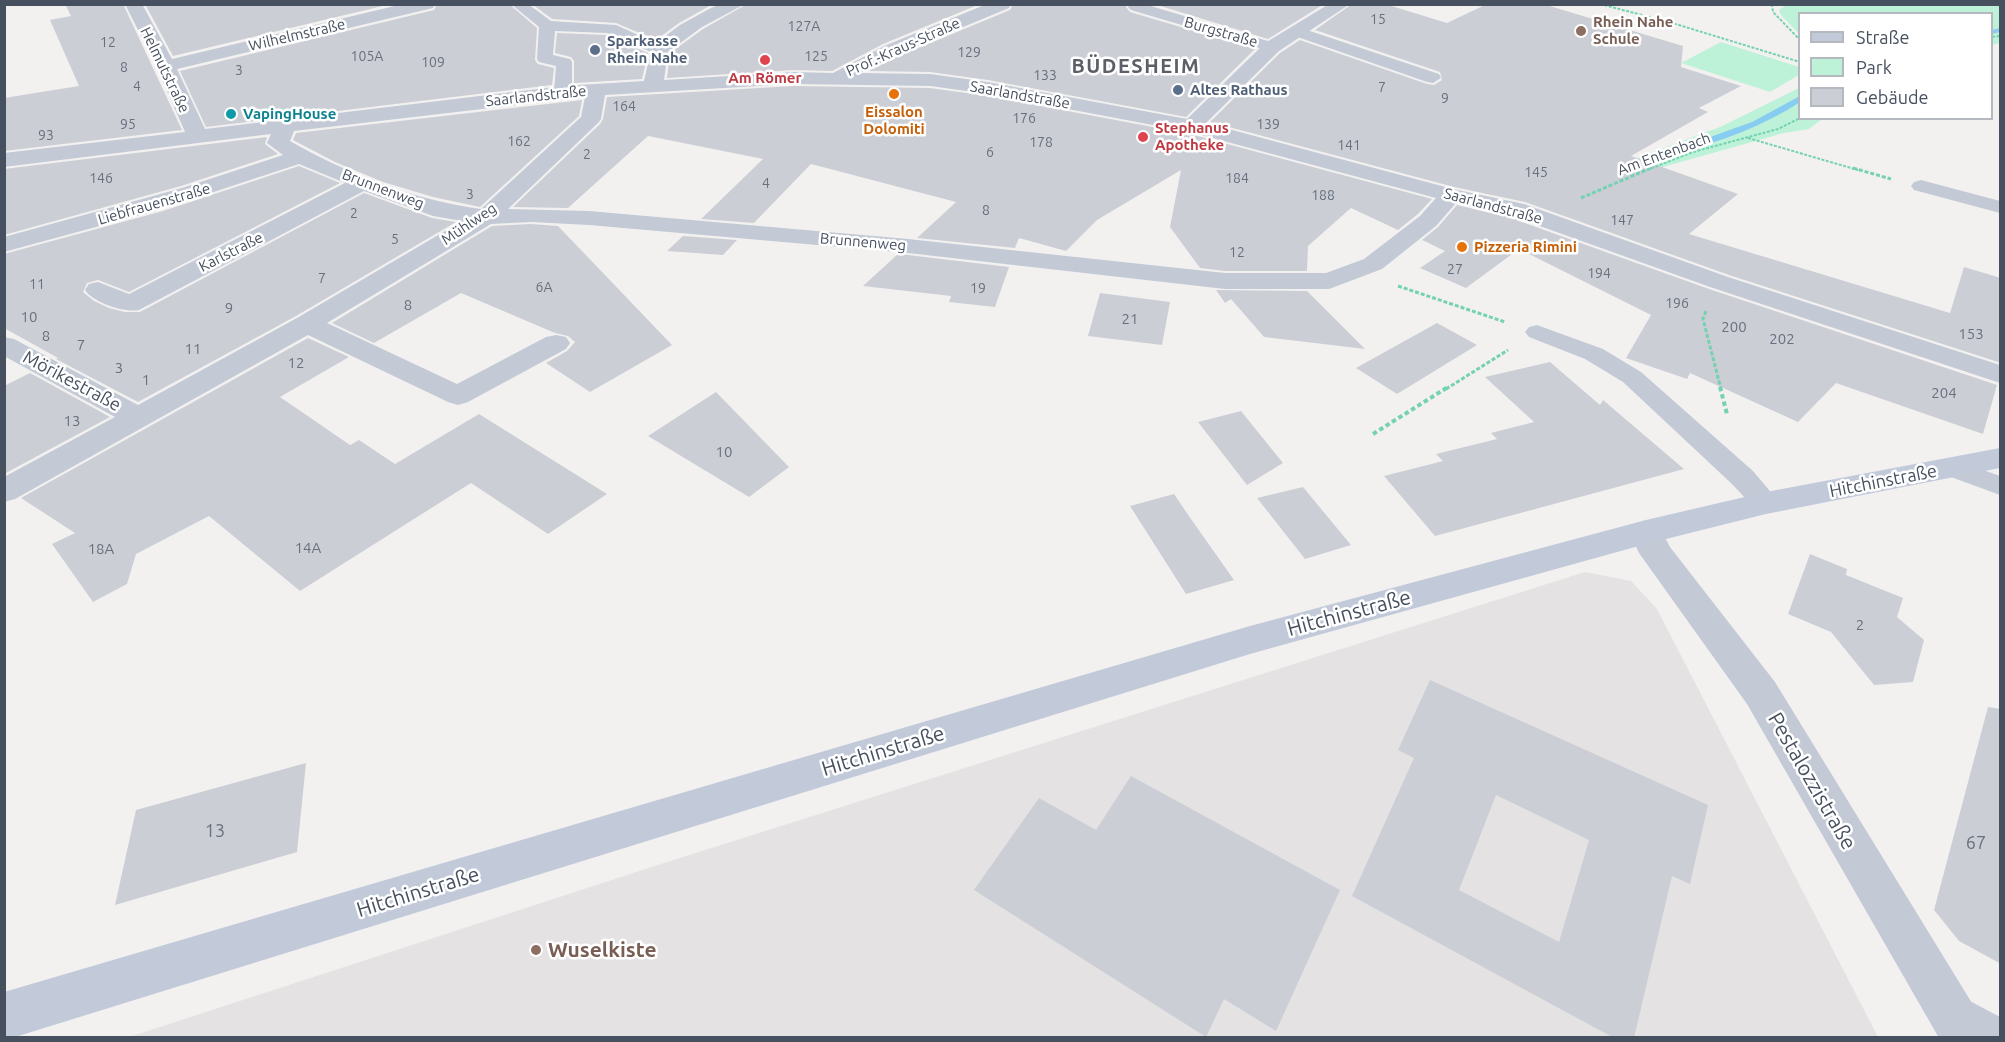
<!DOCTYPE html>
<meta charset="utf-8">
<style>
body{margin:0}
#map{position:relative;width:2005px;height:1042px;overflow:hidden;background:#f3f1f0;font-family:Ubuntu,sans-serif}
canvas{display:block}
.frame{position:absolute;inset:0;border:6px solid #47505f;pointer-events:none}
.legend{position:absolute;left:1798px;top:12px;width:195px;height:108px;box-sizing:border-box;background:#fff;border:2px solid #b5b9bf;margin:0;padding:8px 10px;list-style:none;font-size:18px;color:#47505f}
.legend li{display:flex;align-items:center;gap:12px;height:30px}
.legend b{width:30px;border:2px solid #b5b9bf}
</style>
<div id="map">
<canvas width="2005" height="1042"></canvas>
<div class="frame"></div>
<ul class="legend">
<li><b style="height:8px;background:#c2cada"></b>Straße</li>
<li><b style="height:16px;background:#bdf2d9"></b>Park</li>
<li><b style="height:16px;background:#ccced6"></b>Gebäude</li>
</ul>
</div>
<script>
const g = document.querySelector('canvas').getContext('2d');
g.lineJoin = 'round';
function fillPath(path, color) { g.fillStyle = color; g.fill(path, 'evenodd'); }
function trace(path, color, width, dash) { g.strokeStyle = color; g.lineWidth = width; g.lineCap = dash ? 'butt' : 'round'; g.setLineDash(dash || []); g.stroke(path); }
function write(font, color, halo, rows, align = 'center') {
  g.font = font + ' Ubuntu,sans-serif'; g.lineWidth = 5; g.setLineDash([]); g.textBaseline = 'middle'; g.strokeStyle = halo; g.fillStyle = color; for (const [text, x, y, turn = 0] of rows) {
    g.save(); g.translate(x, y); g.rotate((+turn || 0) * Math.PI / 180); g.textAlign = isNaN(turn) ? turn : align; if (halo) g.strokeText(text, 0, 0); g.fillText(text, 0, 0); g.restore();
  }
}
const education = new Path2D(`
 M1585 572 1631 581 1657 609 1878 1037 126 1038 664 863Z`);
const green = new Path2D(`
 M1788 4 2000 5V43L1992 45V14H1800L1799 34 1781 15 1779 10Z
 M1721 42 1799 67V75L1770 92 1681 63Z
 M1799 88 1800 118 1822 119 1809 129 1784 133 1663 167 1640 183 1600 172 1720 127Z`);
const stream = new Path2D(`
 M2000 28V32L1992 34V30Z
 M1800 96V102C1762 127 1721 141 1678 153L1671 151 1752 122Z`);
const building = new Path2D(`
 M65 4H123L182 130 4 151V98L79 86 50 20 71 16Z
 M145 4H391L173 56Z
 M437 4H509L537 28 535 60 538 64 554 68 552 85 206 127 180 71 434 10Z
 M532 4H713L679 23 656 40 616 23 552 19Z
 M747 4H980L883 44 832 71 793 70 667 78 670 53 703 29Z
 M1013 4H1127L1126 7 1130 12 1255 49 1186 117 988 80 930 72 869 71 899 56 1010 10Z
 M1154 4H1324L1268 39Z
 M1352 4H1385L1447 23 1487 4H1543L1683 46 1681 67 1741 86 1699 108 1708 112 1631 156 1738 194 1689 234 1950 313 1964 267 2001 278V363L1729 275 1525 202 1454 187 1210 122 1280 53 1300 40 1427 84 1434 85 1442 80 1440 72 1315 30Z
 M557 33 606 35 648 53 642 79 574 83V61L571 57 555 53Z
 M793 86 930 88 988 96 1190 134 1432 199 1418 214 1398 230 1351 208 1308 246 1307 271H1225L1200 268 1170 227 1181 170 1097 220 1066 251 1019 238 1015 248 917 238 956 202 811 164 754 223 701 219 763 159 648 136 568 208 513 207 600 124 603 119 607 97Z
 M582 100 579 116 480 207 433 197 383 182 335 162 293 140 296 133Z
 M267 137 265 144 278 154 181 186 4 235V169Z
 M299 166 340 183 129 292 98 280 87 283 83 292 94 301 109 308 125 312H140L364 193 432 218 456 222 296 316 138 402 56 359 58 358 4 328V254L163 211Z
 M1457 205 1508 217 1709 289 1997 385 1983 434 1836 383 1798 422 1690 373 1687 379 1626 358 1651 315 1519 249 1466 288 1420 268 1445 251 1422 240 1438 227Z
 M531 224 558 226 672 345 590 392 546 363 567 351 575 342 568 336 555 333 461 293 374 343 332 323 492 226Z
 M683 236 737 240 723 255 667 251Z
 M898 254 908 255 1009 267 995 307 949 302 951 296 863 286Z
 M1216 290 1307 291 1365 349 1264 337 1231 299 1225 303Z
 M1100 293 1170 302 1162 345 1088 336Z
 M1437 323 1477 345 1397 394 1356 368Z
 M308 338 349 357 280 397 350 445 359 440 395 464 479 414 607 494 548 534 471 483 300 591 209 516 136 554 127 584 93 602 52 544 75 533 21 498Z
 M1550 362 1600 405 1603 400 1684 469 1435 536 1384 476 1443 461 1436 454 1497 439 1491 433 1534 422 1485 377Z
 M30 373 110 417 4 474V386Z
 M716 392 789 467 749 497 648 436Z
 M1241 411 1283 463 1247 485 1198 422Z
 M1303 487 1351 545 1305 559 1257 498Z
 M1174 494 1191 519 1234 580 1186 594 1130 506Z
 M1810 554 1847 569 1846 575 1903 598 1897 617 1924 640 1913 682 1874 685 1831 632 1788 614Z
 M1430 680 1708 805 1690 884 1672 876 1634 1038H1614L1352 896 1414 758 1398 750ZM1496 795 1589 840 1559 942 1459 890Z
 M1988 707 2001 709V964L1959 941 1934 910Z
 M306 763 297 852 115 905 136 810Z
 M1131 776 1340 890 1276 1031 1224 999 1206 1037 974 890 1039 798 1096 830Z`);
const pathFar2 = new Path2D(`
 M1600 4 1669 22 1800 62
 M1772 4 1773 12 1800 40
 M1992 37 2000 36
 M1748 138 1858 170
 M1647 170 1693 152 1778 129 1800 118`);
const pathFar1 = new Path2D(`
 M1853 168 1891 179
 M1581 198 1651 168
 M1398 286 1505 322
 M1706 311 1703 319 1721 389
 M1446 389 1508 350`);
const path = new Path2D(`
 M1720 387 1727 414
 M1373 434 1448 387`);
const service = new Path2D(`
 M511 4H528L551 21 616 25 665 47 667 50 665 53H653L607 33 555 31 553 55 570 59 572 62V92L569 96H557L554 92 556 66 539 62 537 59 539 27Z
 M1130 4H1144L1278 44 1280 47 1278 50H1266L1131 10 1128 7Z
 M1295 26 1439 74 1441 78 1433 83 1427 82 1289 34 1287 31Z
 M1921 180 2000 201V213L1914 190 1911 186 1914 182Z
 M1537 325 1603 349 1641 372 1753 471 1780 503 1776 510 1766 513 1756 510 1733 485 1623 382 1585 359 1529 337 1525 332 1529 327Z
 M1950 458 2000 476V495L1940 473 1936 467 1940 461Z
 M1953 992 2000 1017V1038H1955L1938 1028 1932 1013 1938 998Z`);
const minor = new Path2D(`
 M125 4H142L172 59 403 4H435L433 8 177 69 205 129 563 86 644 81 652 46 680 25 709 9 720 4H745L702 27 668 52 664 80 793 72 833 73 884 46 987 4H1011L1009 8 898 54 860 73 930 74 988 82 1187 119 1265 43 1329 4H1350L1279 51 1206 123 1453 189 1524 204 1728 277 2000 365V383L1710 287 1509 215 1456 203 1436 226 1382 269 1329 289H1225L908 253 589 225 531 222 491 224 327 323 457 384 546 337 556 335 566 337 570 343 566 349 468 402 458 405 448 402 308 335 15 499 4 502V477L115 417 4 356V337L14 339 138 405 297 318 462 221 433 216 364 191 139 310C124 313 94 303 85 290L89 284 98 282 129 294 345 183 299 164 162 209 4 252V237L182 188 283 155 267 143 271 134 4 167V153L185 132 156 66ZM793 84 930 86 988 94 1190 132 1436 198 1420 216 1364 259 1326 273H1225L908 239 589 211 508 209 598 123 601 119 605 95ZM585 97 581 117 481 209C418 201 345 173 290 141L294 131Z
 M1646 520 1658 524 1670 547 1775 682 1983 1021 1990 1038H1939L1747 704 1639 553 1629 532 1634 524Z`);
const secondary = new Path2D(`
 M2000 448V468L1766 514 1646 544 1250 654 12 1038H4V992L1250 626 1646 520 1766 492Z`);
const markers = [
 [1581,31,6,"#8d6e63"],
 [595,50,6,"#5c6f8a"],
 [765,60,6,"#e0444e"],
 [1178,90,6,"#5c6f8a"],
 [894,94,6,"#e8710a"],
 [231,114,6,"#0f9aa8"],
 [1143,137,6,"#e0444e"],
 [1462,247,6,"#e8710a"],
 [536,950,6,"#8d6e63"]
];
const farNumbernames = [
 ["15",1378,19],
 ["127A",804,26],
 ["12",108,42],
 ["129",969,52],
 ["105A",367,56],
 ["125",816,56],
 ["109",433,62],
 ["8",124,67],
 ["3",239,70],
 ["133",1045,75],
 ["4",137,86],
 ["7",1382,87],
 ["9",1445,98],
 ["164",624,106],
 ["176",1024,118],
 ["95",128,124],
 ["139",1268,124],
 ["93",46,135],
 ["162",519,141],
 ["178",1041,142],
 ["141",1349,145],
 ["6",990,152],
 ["2",587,154],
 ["145",1536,172],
 ["146",101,178],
 ["184",1237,178],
 ["4",766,183],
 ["3",470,194],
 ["188",1323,195],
 ["8",986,210],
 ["2",354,213],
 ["147",1622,220],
 ["5",395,239],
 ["12",1237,252],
 ["27",1455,269],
 ["194",1599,273],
 ["7",322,278],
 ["11",37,284],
 ["6A",544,287],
 ["19",978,288],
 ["196",1677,303]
];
const farEducationnames = [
 ["Rhein Nahe",1593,22],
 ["Schule",1593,39]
];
const farStreetnames = [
 ["Burgstraße",1221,32,16],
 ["Wilhelmstraße",297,35,-13],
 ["Prof.-Kraus-Straße",903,47,-24],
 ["Helmutstraße",165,70,64],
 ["Saarlandstraße",1020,95,10],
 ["Saarlandstraße",536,96,-6],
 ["Am Entenbach",1664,154,-20],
 ["Brunnenweg",383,189,21],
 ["Liebfrauenstraße",154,204,-16],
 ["Saarlandstraße",1493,206,15],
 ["Mühlweg",469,224,-34],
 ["Brunnenweg",863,242,5],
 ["Karlstraße",231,252,-27]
];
const farServicenames = [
 ["Sparkasse",607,41],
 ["Rhein Nahe",607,58],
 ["Altes Rathaus",1190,90]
];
const farHealthnames = [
 ["Am Römer",765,78],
 ["Stephanus",1155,128,"left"],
 ["Apotheke",1155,145,"left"]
];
const farFoodnames = [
 ["Eissalon",894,112],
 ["Dolomiti",894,129],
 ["Pizzeria Rimini",1474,247,"left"]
];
const farCulturenames = [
 ["VapingHouse",243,114]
];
const numberNames = [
 ["8",408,305],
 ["9",229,308],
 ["10",29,317],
 ["21",1130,319],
 ["200",1734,327],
 ["153",1971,334],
 ["8",46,336],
 ["202",1782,339],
 ["7",81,345],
 ["11",193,349],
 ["12",296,363],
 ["3",119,368],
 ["1",146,380],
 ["204",1944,393],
 ["13",72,421],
 ["10",724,452],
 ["14A",308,548],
 ["18A",101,549],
 ["2",1860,625]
];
const streetNames = [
 ["Mörikestraße",72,381,28],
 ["Hitchinstraße",1883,481,-11]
];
const nearNumbernames = [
 ["13",215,831],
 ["67",1976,843]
];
const farDistrictnames = [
 ["BÜDESHEIM",1136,66]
];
const nearStreetnames = [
 ["Hitchinstraße",1349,613,-15],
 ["Hitchinstraße",883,751,-17],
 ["Pestalozzistraße",1812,781,60],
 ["Hitchinstraße",418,892,-17]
];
const nearEducationnames = [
 ["Wuselkiste",548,950]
];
fillPath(education, '#e4e2e2');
fillPath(green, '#bdf2d9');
fillPath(stream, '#89ccf1');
fillPath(building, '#ccced6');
trace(pathFar2, '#74d2b1', 2, [3, 1.5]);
trace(pathFar1, '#74d2b1', 3, [4, 2]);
trace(path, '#74d2b1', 4, [4.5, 3]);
fillPath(service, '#c3cad6');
fillPath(minor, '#c3cad6');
fillPath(secondary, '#c2cada');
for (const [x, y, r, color] of markers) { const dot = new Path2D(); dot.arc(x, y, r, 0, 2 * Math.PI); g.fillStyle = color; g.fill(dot); trace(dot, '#fff', 2); }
write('14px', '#68707d', null, farNumbernames);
write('bold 15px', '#785e54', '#fff', farEducationnames, 'left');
write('15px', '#47505f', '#fff', farStreetnames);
write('bold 15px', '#4e5e75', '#fff', farServicenames, 'left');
write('bold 15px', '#be3a42', '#fff', farHealthnames);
write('bold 15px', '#c56008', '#fff', farFoodnames);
write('bold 15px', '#0d838f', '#fff', farCulturenames, 'left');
write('15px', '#68707d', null, numberNames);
write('18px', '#47505f', '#fff', streetNames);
write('18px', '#68707d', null, nearNumbernames);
g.letterSpacing = '1.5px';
write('bold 20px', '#5c5f66', '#fff', farDistrictnames);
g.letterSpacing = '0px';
write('21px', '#47505f', '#fff', nearStreetnames);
write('bold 21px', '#785e54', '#fff', nearEducationnames, 'left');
</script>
